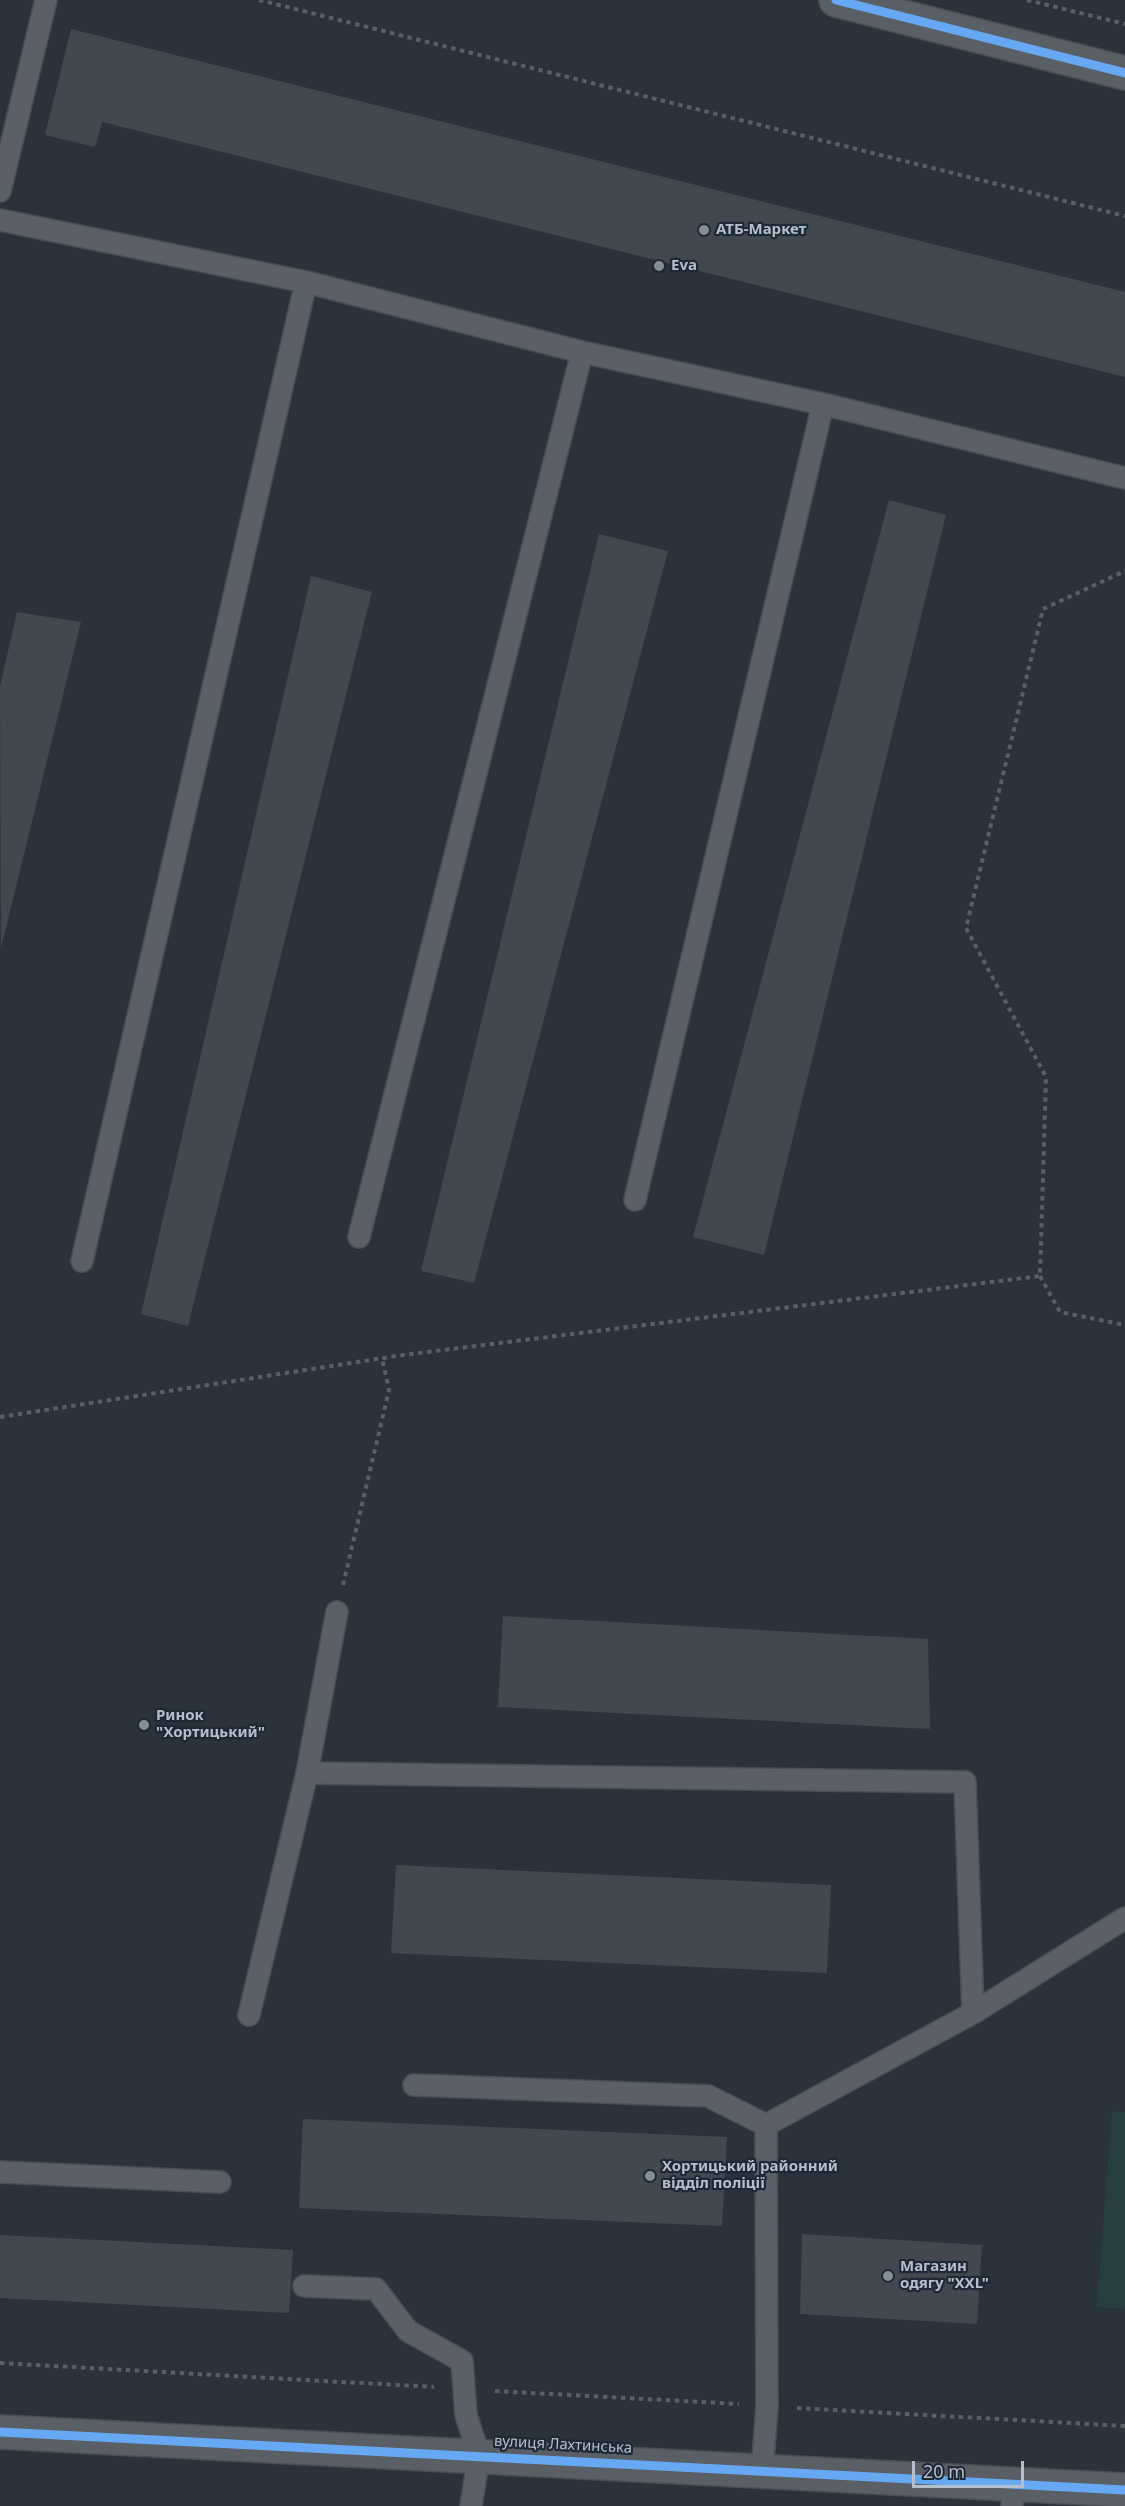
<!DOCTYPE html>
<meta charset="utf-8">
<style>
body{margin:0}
#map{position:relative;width:1125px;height:2506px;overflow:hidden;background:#2a323b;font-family:"Noto Sans",sans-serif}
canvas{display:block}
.scale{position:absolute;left:912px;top:2461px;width:112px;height:27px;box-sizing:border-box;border:3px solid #b5bfcb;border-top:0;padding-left:8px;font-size:18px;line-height:21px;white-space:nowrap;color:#b5bfcb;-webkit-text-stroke:4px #1d2936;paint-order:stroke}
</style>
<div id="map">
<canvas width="1125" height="2506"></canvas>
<div class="scale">20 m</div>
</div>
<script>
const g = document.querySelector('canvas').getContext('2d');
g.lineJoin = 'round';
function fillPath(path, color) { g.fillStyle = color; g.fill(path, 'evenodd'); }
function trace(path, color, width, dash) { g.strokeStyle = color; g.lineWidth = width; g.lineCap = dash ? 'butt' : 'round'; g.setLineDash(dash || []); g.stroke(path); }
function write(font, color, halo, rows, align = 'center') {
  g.font = font + ' "Noto Sans",sans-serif'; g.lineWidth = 4.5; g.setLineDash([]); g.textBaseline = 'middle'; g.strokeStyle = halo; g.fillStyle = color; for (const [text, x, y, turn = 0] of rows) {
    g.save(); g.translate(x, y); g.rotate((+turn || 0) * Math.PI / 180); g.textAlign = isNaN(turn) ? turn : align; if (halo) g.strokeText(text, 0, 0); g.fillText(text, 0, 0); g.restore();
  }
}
const green = new Path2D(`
 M1112 2111 1125 2112V2309L1097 2307Z`);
const building = new Path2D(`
 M71 29 1125 292V377L102 122 95 147 45 135Z
 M889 500 946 515 764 1255 693 1237Z
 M599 534 668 551 474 1283 421 1271Z
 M311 576 372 592 188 1326 141 1314Z
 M17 612 81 622 1 948 0 686Z
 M503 1616 928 1639 930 1729 498 1707Z
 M396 1865 831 1885 827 1973 391 1953Z
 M303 2119 727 2137 722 2226 299 2208Z
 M802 2234 982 2245 977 2324 800 2314Z
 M0 2235 293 2250 289 2313 0 2298Z`);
const path = new Path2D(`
 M259 0 1125 216
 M1027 0 1125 24
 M1040 1276 1060 1312 1125 1325
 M0 1417 403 1355 1040 1276 1046 1077 966 928 1043 609 1125 571
 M343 1585 389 1390 382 1358
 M0 2363 434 2387
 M495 2391 739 2404
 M797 2408 1125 2426`);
const lane = new Path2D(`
 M0 191 46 0
 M0 220 306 282 582 352 823 404 1125 478
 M635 1200 823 404
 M359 1237 582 352
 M82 1261 306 282
 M307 1773 965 1782 973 2013 766 2125
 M973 2013 1125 1918
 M249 2015 307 1773 337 1612
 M414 2085 708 2096 766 2125
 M0 2172 220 2182
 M304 2286 376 2289 408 2331 462 2361 466 2415 479 2455 471 2506
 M762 2472 767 2406 766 2125
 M1012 2506 1014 2484`);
const secondary = new Path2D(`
 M836 0 1125 73
 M0 2432 1125 2490`);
const cycleway = new Path2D(`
 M836 0 1125 73
 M0 2432 1125 2490`);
const markers = [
 [704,230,6,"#848e99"],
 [659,266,6,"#848e99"],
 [144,1725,6,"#848e99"],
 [650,2176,6,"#848e99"],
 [888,2276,6,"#848e99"]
];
const poiNames = [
 ["АТБ-Маркет",716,230],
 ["Eva",671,266],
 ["Ринок",156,1716],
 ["\"Хортицький\"",156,1733],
 ["Хортицький районний",662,2167],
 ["відділ поліції",662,2184],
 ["Магазин",900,2267],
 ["одягу \"XXL\"",900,2284]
];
const streetNames = [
 ["вулиця Лахтинська",563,2445,3]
];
fillPath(green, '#273f41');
fillPath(building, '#424850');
trace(lane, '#494e55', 24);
trace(secondary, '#494e55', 36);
trace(path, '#585f65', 4, [4.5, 4.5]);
trace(lane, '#5b6068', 21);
trace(secondary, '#5a5f66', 33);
trace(cycleway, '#66a8f1', 9);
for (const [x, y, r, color] of markers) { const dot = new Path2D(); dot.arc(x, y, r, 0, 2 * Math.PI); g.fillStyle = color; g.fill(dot); trace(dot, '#1d2936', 2); }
write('bold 15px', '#b5bfcb', '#1d2936', poiNames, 'left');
write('15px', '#b5bfcb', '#1d2936', streetNames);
</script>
